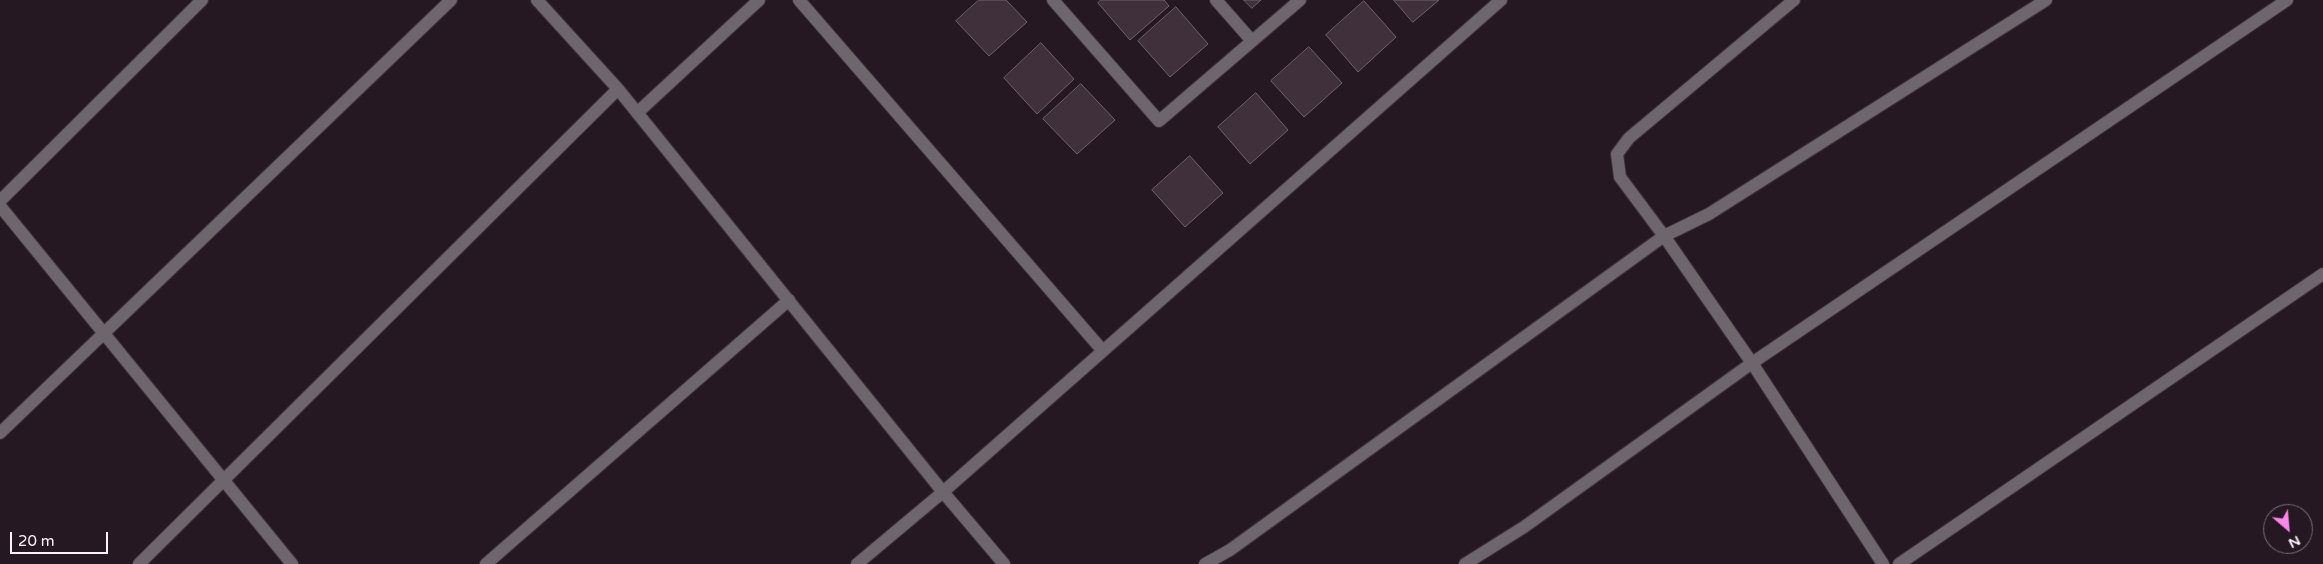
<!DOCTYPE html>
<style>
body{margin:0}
#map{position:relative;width:2323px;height:564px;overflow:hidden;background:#261823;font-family:"Varela Round",sans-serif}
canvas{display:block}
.north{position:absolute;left:2263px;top:504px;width:50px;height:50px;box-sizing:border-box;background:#261823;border:1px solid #7c6f79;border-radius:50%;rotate:153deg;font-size:14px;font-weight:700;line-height:20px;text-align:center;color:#fcf2f9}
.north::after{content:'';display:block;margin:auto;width:18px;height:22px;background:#f987e8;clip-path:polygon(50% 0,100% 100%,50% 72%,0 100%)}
.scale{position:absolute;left:10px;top:532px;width:98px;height:22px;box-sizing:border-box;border:2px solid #fcf2f9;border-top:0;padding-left:6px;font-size:15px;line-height:18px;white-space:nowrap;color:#fcf2f9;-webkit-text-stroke:4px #261823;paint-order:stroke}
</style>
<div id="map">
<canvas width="2323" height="564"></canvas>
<div class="north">N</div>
<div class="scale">20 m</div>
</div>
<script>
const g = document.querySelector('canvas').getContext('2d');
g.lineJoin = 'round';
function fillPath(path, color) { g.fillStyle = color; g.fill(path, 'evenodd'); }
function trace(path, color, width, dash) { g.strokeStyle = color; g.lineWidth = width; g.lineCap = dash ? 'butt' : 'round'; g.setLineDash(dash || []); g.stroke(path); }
const building = new Path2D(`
 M979 0H1006L1027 22 989 56 956 21Z
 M1101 0H1164L1169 6 1130 40 1098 3Z
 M1244 0H1261L1252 8Z
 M1394 0H1439L1413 22Z
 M1364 1 1396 37 1358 72 1326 35Z
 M1176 7 1208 44 1170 77 1138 41Z
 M1041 43 1074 79 1037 114 1004 78Z
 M1309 47 1342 83 1304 117 1271 81Z
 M1081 84 1115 120 1077 154 1043 119Z
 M1256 93 1288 130 1250 164 1218 127Z
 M1190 156 1223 193 1185 227 1152 190Z`);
const minor = new Path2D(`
 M537 0 618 89 943 492 1004 564
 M799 0 1103 351
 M1053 0 1159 121 1300 0
 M1216 0 1252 41
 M1794 0 1629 138 1617 154 1620 177 1664 236 1752 363 1883 564
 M637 113 759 0
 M0 201 202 0
 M0 206 292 564
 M0 433 451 0
 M139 564 618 89
 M486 564 789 300
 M857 564 943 492 1501 0
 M1205 564 1230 550 1664 236 1709 214 2046 0
 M1465 564 1524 527 1752 363 2287 0
 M1899 564 2323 274`);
fillPath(building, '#3f303c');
trace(building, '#72616f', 1);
trace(minor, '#40323d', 14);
trace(minor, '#6e666c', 12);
</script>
